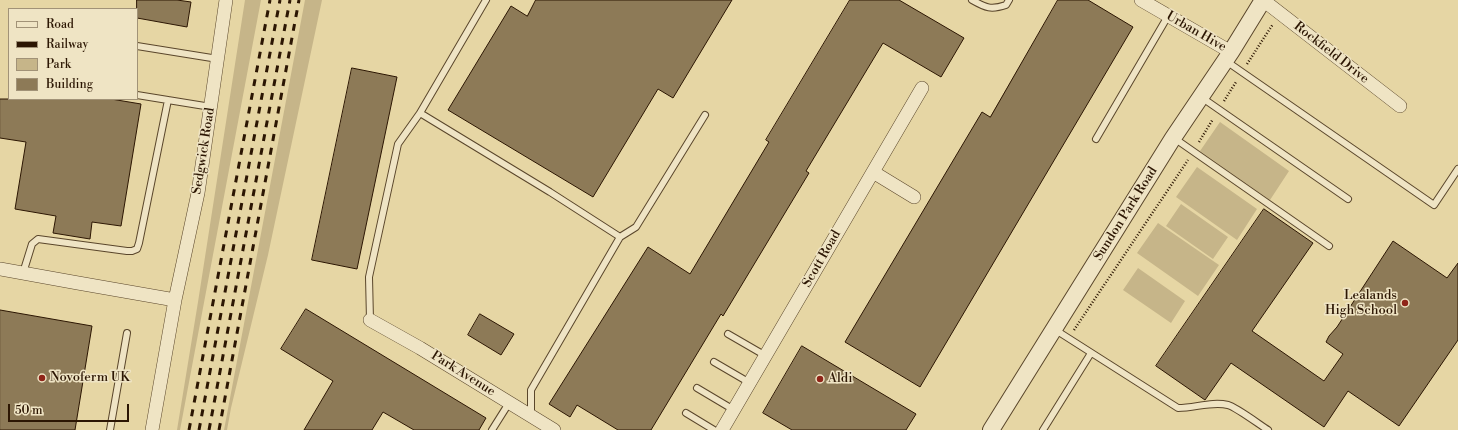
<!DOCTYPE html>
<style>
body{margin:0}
#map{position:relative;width:1458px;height:430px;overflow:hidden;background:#e6d6a4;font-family:"Libre Bodoni",serif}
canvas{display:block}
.legend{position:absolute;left:8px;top:8px;width:130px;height:92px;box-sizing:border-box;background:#efe4c4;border:1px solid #a19277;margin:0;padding:5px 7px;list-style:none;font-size:12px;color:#2c1603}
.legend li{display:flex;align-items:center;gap:8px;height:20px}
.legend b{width:20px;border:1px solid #a19277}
.scale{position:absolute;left:8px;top:404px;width:121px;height:18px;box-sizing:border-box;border:2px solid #2c1603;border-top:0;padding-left:5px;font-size:12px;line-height:14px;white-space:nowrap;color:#2c1603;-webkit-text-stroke:3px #efe4c4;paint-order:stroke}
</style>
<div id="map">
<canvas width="1458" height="430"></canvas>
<ul class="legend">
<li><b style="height:5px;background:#efe4c4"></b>Road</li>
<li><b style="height:5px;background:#2c1603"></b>Railway</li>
<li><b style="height:11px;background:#c6b589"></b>Park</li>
<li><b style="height:11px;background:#8d7a57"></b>Building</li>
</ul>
<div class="scale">50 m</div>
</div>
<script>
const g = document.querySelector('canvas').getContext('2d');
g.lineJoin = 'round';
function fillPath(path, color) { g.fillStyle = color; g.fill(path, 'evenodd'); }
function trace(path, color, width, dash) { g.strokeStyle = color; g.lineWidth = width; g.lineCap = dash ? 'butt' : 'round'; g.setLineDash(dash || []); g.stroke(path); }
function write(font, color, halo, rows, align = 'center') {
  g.font = font + ' "Libre Bodoni",serif'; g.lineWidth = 3; g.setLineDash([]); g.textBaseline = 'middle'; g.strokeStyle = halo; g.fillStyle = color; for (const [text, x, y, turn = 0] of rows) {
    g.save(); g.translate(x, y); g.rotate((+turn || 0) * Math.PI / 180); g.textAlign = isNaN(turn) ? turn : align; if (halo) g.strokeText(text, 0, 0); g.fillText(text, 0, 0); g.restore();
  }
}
const green = new Path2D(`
 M245 0H261L180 430H177L198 302Z
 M305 0H322L268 255 231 408 227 430H224Z
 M1220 122 1289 171 1270 200 1200 151Z
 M1197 167 1257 209 1237 240 1176 197Z
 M1181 204 1228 237 1213 259 1166 226Z
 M1158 223 1219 265 1198 296 1137 253Z
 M1138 268 1185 301 1171 323 1123 290Z`);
const building = new Path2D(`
 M137 0H177L191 2 187 27 137 18Z
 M536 0H732L673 98 658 89 593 197 448 110 511 6 527 16Z
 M850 0H899L964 38 941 77 883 43 806 171 809 173 723 316 721 314 651 430H618L577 405 570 417 549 404 648 247 690 274 769 142 766 140Z
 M1058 0H1088L1133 27 920 387 845 342 982 112 990 117Z
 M352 68 397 77 357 269 312 260Z
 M0 99H111L141 104 121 226 92 222 90 239 53 233 56 216 15 209 26 142 0 138Z
 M1264 209 1313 243 1252 331 1324 381 1343 354 1326 342 1329 336 1337 327 1393 241 1447 278 1458 263V340L1399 426 1348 391 1324 427 1231 363 1205 400 1156 366Z
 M306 309 486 418 479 430H414L383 412 372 430H304L333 381 281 349Z
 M0 310 92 326 75 430H0Z
 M480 314 514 334 501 355 468 335Z
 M802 346 916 414 906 430H792L763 413Z`);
const path = new Path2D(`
 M1247 64 1273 24
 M1224 101 1236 82
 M1199 142 1213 119
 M1074 330 1188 160`);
const service = new Path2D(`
 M972 0C986 8 991 10 1006 5L1009 0
 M137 46 218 59
 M1226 61 1434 205 1458 169
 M137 95 211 107
 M1201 97 1348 199
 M420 113 486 0
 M1174 138 1329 246
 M1096 139 1168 16
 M620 237 636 227 705 115
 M23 273 32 244 38 239 127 251H132L137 249 139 243 168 100
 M370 320 369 277 398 144 420 113 550 192 620 237 531 390V415
 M1054 329 1178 408C1195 408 1212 401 1228 405 1236 407 1260 425 1268 430
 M728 334 766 356
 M714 362 750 383
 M697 388 734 410
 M686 413 714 430
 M110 430 127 333
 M492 430 509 403
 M1043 430 1091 353`);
const minor = new Path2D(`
 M1141 0 1231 52
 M1263 0 1400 106
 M873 172 914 197
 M0 269 78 283 175 300 152 430
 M175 300 198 193 226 0
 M370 320 420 348 554 430
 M722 430 922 88`);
const tertiary = new Path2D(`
 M991 430 1173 138 1231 52 1263 0`);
const rail = new Path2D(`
 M189 430 270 0
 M199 430 280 0
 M209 430 290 0
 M219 430 299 0`);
const markers = [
 [1405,303,4,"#8f2418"],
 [42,378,4,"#8f2418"],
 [820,379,4,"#8f2418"]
];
const streetNames = [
 ["Urban Hive",1196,32,30],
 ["Rockfield Drive",1331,53,38],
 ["Sedgwick Road",204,151,-81],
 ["Sundon Park Road",1126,214,-58],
 ["Scott Road",822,259,-60],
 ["Park Avenue",463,374,32]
];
const poiNames = [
 ["Lealands",1397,296,"right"],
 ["High School",1397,311,"right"],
 ["Novoferm UK",50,378],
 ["Aldi",828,379]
];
fillPath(green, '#c6b589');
fillPath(building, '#8d7a57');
trace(building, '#2c1603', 1);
trace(service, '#5a462b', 8);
trace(minor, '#5a462b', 14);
trace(tertiary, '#5a462b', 18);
trace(path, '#2c1603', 2.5, [1, 2]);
trace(service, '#efe4c4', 6);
trace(minor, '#efe4c4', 13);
trace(tertiary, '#efe4c4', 16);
trace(rail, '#2c1603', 3, [7, 7]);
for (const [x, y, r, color] of markers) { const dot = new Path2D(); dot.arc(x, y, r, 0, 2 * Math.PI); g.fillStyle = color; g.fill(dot); trace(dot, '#efe4c4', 1.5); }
write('13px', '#2c1603', '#efe4c4', streetNames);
write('13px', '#2c1603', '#efe4c4', poiNames, 'left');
</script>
